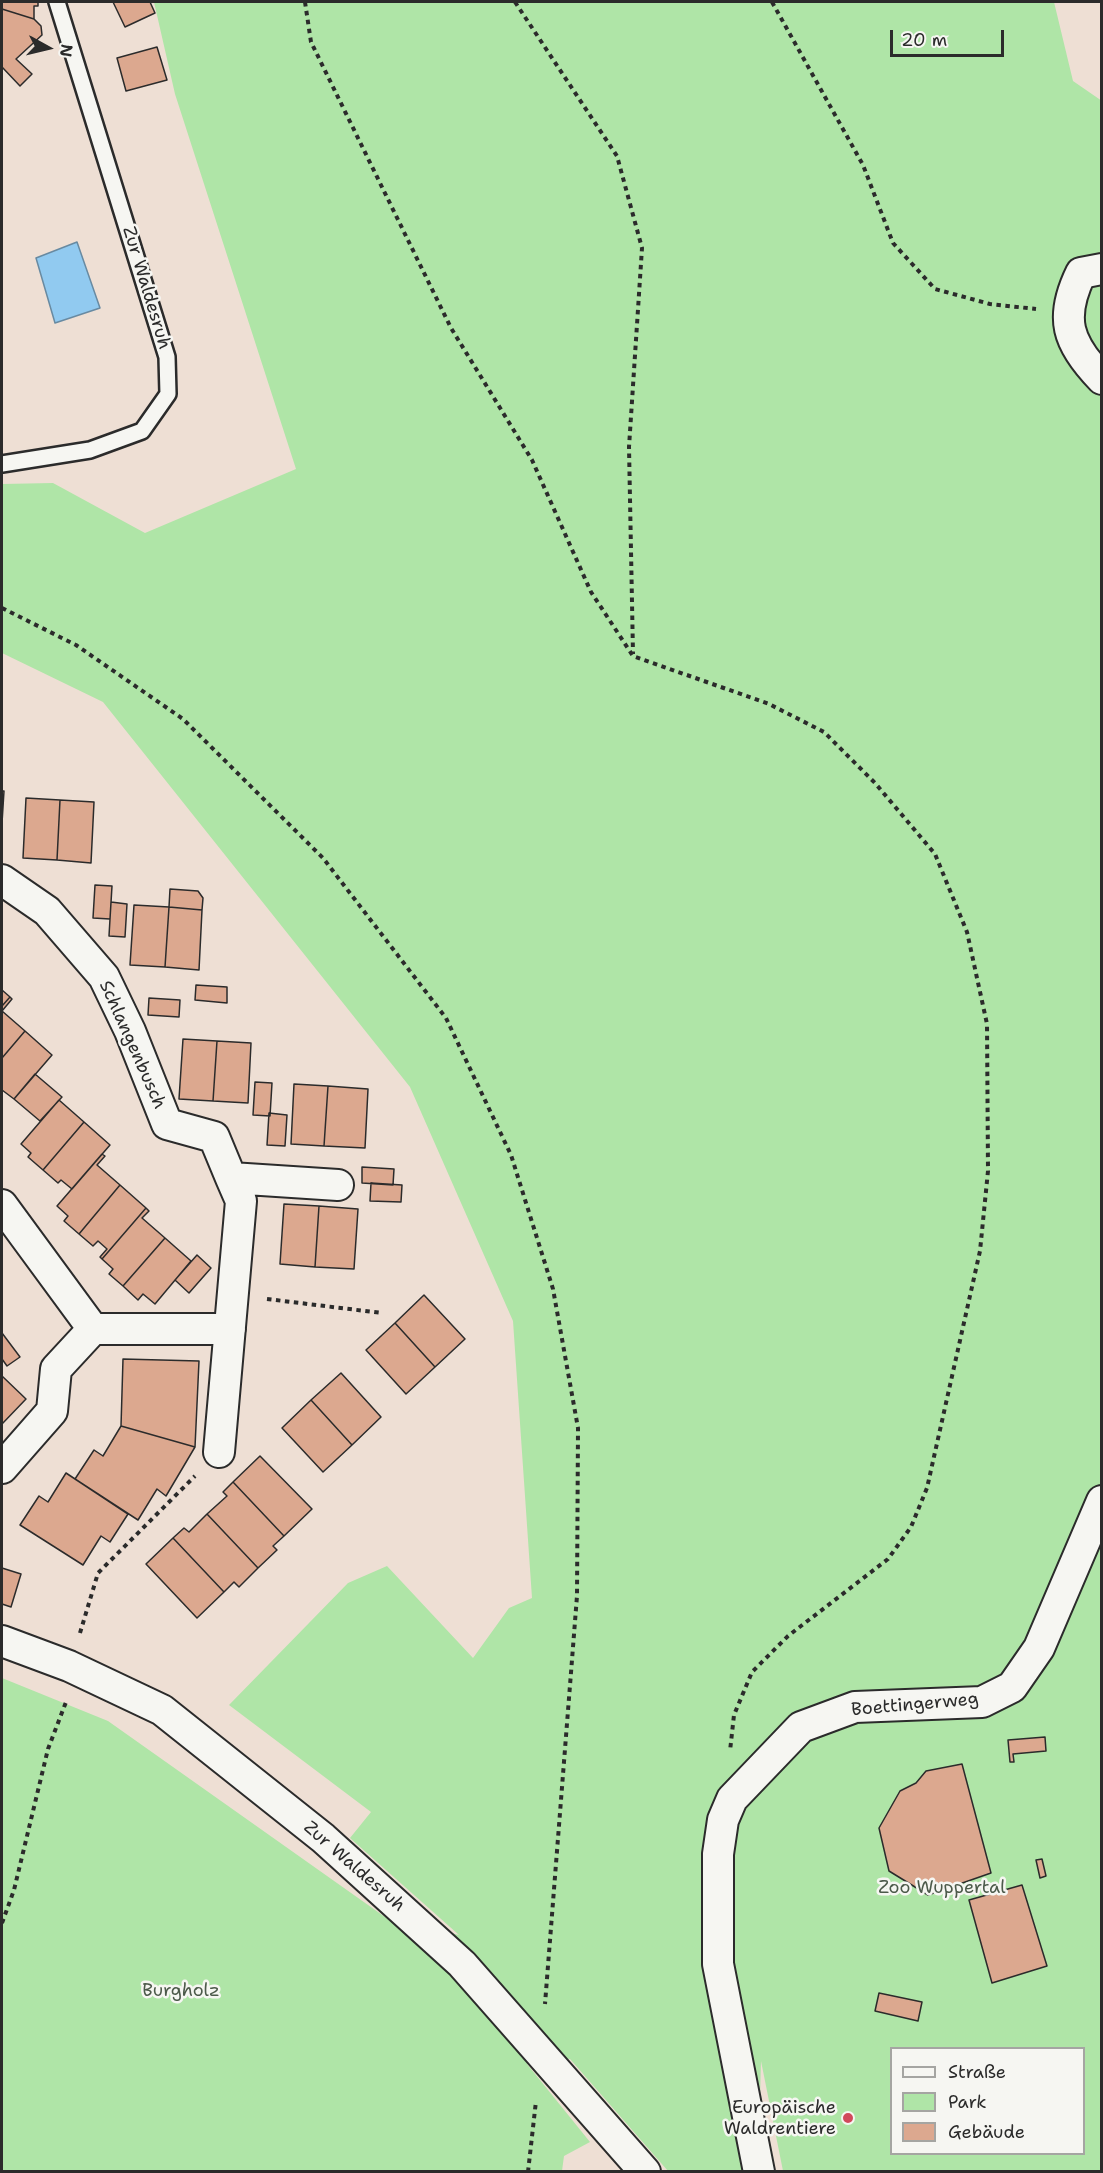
<!DOCTYPE html>
<meta charset="utf-8">
<style>
body{margin:0}
#map{position:relative;width:1103px;height:2173px;overflow:hidden;background:#eedfd4;font-family:"Shantell Sans",sans-serif}
canvas{display:block}
.frame{position:absolute;inset:0;border:3px solid #2b2b2b;pointer-events:none}
.legend{position:absolute;left:890px;top:2047px;width:195px;height:108px;box-sizing:border-box;background:#f6f6f2;border:2px solid #a5a5a2;margin:0;padding:8px 10px;list-style:none;font-size:18px;color:#2b2b2b}
.legend li{display:flex;align-items:center;gap:12px;height:30px}
.legend b{width:30px;border:2px solid #a5a5a2}
.north{position:absolute;left:18px;top:18px;width:60px;height:60px;-webkit-text-stroke:4px #f6f6f2;paint-order:stroke;rotate:98deg;font-size:16px;font-weight:700;line-height:24px;text-align:center;color:#2b2b2b}
.north::after{content:'';display:block;margin:auto;width:21px;height:27px;background:#2b2b2b;clip-path:polygon(50% 0,100% 100%,50% 72%,0 100%)}
.scale{position:absolute;left:890px;top:30px;width:114px;height:27px;box-sizing:border-box;border:3px solid #2b2b2b;border-top:0;padding-left:8px;font-size:18px;line-height:21px;white-space:nowrap;color:#2b2b2b;-webkit-text-stroke:4px #f6f6f2;paint-order:stroke}
</style>
<div id="map">
<canvas width="1103" height="2173"></canvas>
<div class="frame"></div>
<ul class="legend">
<li><b style="height:8px;background:#f6f6f2"></b>Straße</li>
<li><b style="height:16px;background:#afe5a7"></b>Park</li>
<li><b style="height:16px;background:#dca88f"></b>Gebäude</li>
</ul>
<div class="north">N</div>
<div class="scale">20 m</div>
</div>
<script>
const g = document.querySelector('canvas').getContext('2d');
g.lineJoin = 'round';
function fillPath(path, color) { g.fillStyle = color; g.fill(path, 'evenodd'); }
function trace(path, color, width, dash) { g.strokeStyle = color; g.lineWidth = width; g.lineCap = dash ? 'butt' : 'round'; g.setLineDash(dash || []); g.stroke(path); }
function write(font, color, halo, rows, align = 'center') {
  g.font = font + ' "Shantell Sans",sans-serif'; g.lineWidth = 5; g.setLineDash([]); g.textBaseline = 'middle'; g.strokeStyle = halo; g.fillStyle = color; for (const [text, x, y, turn = 0] of rows) {
    g.save(); g.translate(x, y); g.rotate((+turn || 0) * Math.PI / 180); g.textAlign = isNaN(turn) ? turn : align; if (halo) g.strokeText(text, 0, 0); g.fillText(text, 0, 0); g.restore();
  }
}
const green = new Path2D(`
 M154 2H1054L1073 81 1102 101 1101 2171H783L761 2061 758 2171H668L570 2059 527 2064 590 2142 564 2156 562 2171H2V1678L108 1721 385 1917 459 1935 350 1838 371 1812 229 1705 348 1583 387 1566 473 1658 509 1608 532 1598 513 1321 410 1087 103 702 2 653V484L53 483 145 533 296 469 175 94ZM892 2048H1084V2154H892Z`);
const water = new Path2D(`
 M77 242 100 308 55 323 36 258Z`);
const building = new Path2D(`
 M2 2H38V6H34V19L2 9Z
 M113 2H150L155 13 125 27Z
 M2 9 34 19 41 26 42 35 16 59 32 74 20 86 2 67Z
 M157 47 167 80 126 91 117 58Z
 M2 791H4L2 823Z
 M26 798 60 800 57 860 23 858Z
 M60 800 94 802 91 863 57 860Z
 M95 885 112 886 110 919 93 918Z
 M170 889 198 891 203 898 202 910 169 907Z
 M111 902 127 904 125 937 109 936Z
 M134 905 169 907 165 967 130 965Z
 M169 907 202 910 199 970 165 967Z
 M196 985 227 987V1003L195 1000Z
 M2 990 10 997 2 1006Z
 M10 997 12 999 2 1011V1006Z
 M149 998 180 1000 179 1017 148 1015Z
 M2 1011 25 1031 2 1058Z
 M25 1031 52 1055 14 1099 2 1090V1058Z
 M183 1039 217 1041 213 1101 179 1099Z
 M217 1041 251 1043 248 1103 213 1101Z
 M35 1074 62 1097 40 1121 14 1099Z
 M255 1082 272 1083 270 1116 253 1115Z
 M294 1084 328 1086 324 1146 291 1144Z
 M328 1086 368 1089 365 1148 324 1146Z
 M59 1100 84 1122 43 1170 28 1157 31 1153 21 1144Z
 M269 1113 287 1115 285 1146 267 1145Z
 M84 1122 110 1145 72 1189 61 1180 58 1183 43 1170Z
 M102 1154 105 1156 97 1165 120 1185 79 1234 64 1221 68 1216 57 1206Z
 M362 1167 394 1169 393 1185 362 1183Z
 M371 1183 402 1185 401 1202 370 1201Z
 M120 1185 146 1208 102 1259 100 1257 107 1249 98 1241 93 1246 79 1234Z
 M284 1204 319 1206 315 1267 280 1264Z
 M319 1206 358 1209 354 1269 315 1267Z
 M146 1208 149 1211 142 1218 165 1238 123 1286 109 1274 113 1269 102 1259Z
 M165 1238 191 1261 155 1304 143 1294 138 1300 123 1286Z
 M197 1255 211 1268 189 1293 175 1280Z
 M424 1295 465 1339 435 1367 395 1323Z
 M395 1323 435 1367 406 1394 366 1350Z
 M2 1333 20 1357 7 1366 2 1359Z
 M123 1359 199 1361 195 1447 121 1426Z
 M341 1373 381 1417 352 1445 311 1400Z
 M2 1376 26 1399 2 1424Z
 M311 1400 352 1445 323 1472 282 1428Z
 M121 1426 195 1447 166 1496 157 1489 138 1520 75 1479 94 1450 103 1456Z
 M260 1456 312 1509 284 1536 233 1482Z
 M66 1473 128 1514 110 1542 101 1536 83 1565 20 1525 39 1496 48 1502Z
 M233 1482 284 1536 273 1546 277 1550 258 1568 207 1514 227 1496 223 1492Z
 M207 1514 258 1568 239 1587 234 1582 224 1592 173 1538 184 1528 189 1532Z
 M173 1538 224 1592 197 1618 146 1564Z
 M2 1568 21 1574 11 1607 2 1604Z
 M1045 1737 1046 1751 1013 1754 1014 1762H1010L1008 1740Z
 M962 1764 991 1873 928 1895 889 1871 879 1828 900 1791 916 1783 926 1771Z
 M1042 1859 1046 1876 1040 1878 1036 1860Z
 M1022 1885 1047 1966 992 1983 969 1900Z
 M879 1993 922 2002 918 2021 875 2011Z`);
const path = new Path2D(`
 M305 2 311 42 451 328 532 460 591 592 633 656 769 704 824 732 875 783 935 854 967 932 987 1024 988 1171 980 1251 927 1488 911 1527 888 1559 788 1636 752 1672 734 1715 730 1751
 M515 2 617 156 642 248 629 447 633 654
 M772 2 863 165 893 243 935 289 990 304 1036 309
 M2 608 76 645 183 719 323 858 446 1018 511 1155 553 1289 578 1428 577 1596 545 2004
 M267 1299 382 1313
 M80 1633 98 1573 195 1476
 M2 1923 14 1890 48 1749 66 1702
 M528 2172 536 2101`);
const service = new Path2D(`
 M2 464 90 450 142 431 168 394 167 357 57 2`);
const minor = new Path2D(`
 M1102 269 1081 273C1059 318 1067 343 1102 379
 M2 880 47 911 104 977 130 1031 167 1124 214 1137 231 1178
 M2 1205 93 1329 56 1369 52 1411 2 1468
 M93 1329H230
 M219 1452 241 1201 231 1178 338 1185
 M2 1641 69 1666 162 1710 323 1838 462 1964 645 2172
 M759 2172 718 1964V1854L723 1820 732 1799 801 1727 855 1707 982 1702 1012 1687 1039 1648 1102 1501`);
const markers = [
 [848,2118,6,"#d1495b"]
];
const streetNames = [
 ["Zur Waldesruh",146,288,73],
 ["Schlangenbusch",132,1045,66],
 ["Boettingerweg",915,1705,-5],
 ["Zur Waldesruh",354,1867,41]
];
const parkNames = [
 ["Zoo Wuppertal",942,1888],
 ["Burgholz",181,1991]
];
const poiNames = [
 ["Europäische",836,2108],
 ["Waldrentiere",836,2129]
];
fillPath(green, '#afe5a7');
fillPath(water, '#91caf0');
trace(water, '#688aa1', 1.5);
fillPath(building, '#dca88f');
trace(building, '#2b2b2b', 1.5);
trace(service, '#2b2b2b', 20);
trace(minor, '#2b2b2b', 34);
trace(path, '#2b2b2b', 4, [4.5, 4.5]);
trace(service, '#f6f6f2', 15);
trace(minor, '#f6f6f2', 30);
for (const [x, y, r, color] of markers) { const dot = new Path2D(); dot.arc(x, y, r, 0, 2 * Math.PI); g.fillStyle = color; g.fill(dot); trace(dot, '#f6f6f2', 2); }
write('18px', '#2b2b2b', '#f6f6f2', streetNames);
write('18px', '#4c5a4a', '#f6f6f2', parkNames);
write('18px', '#2b2b2b', '#f6f6f2', poiNames, 'right');
</script>
